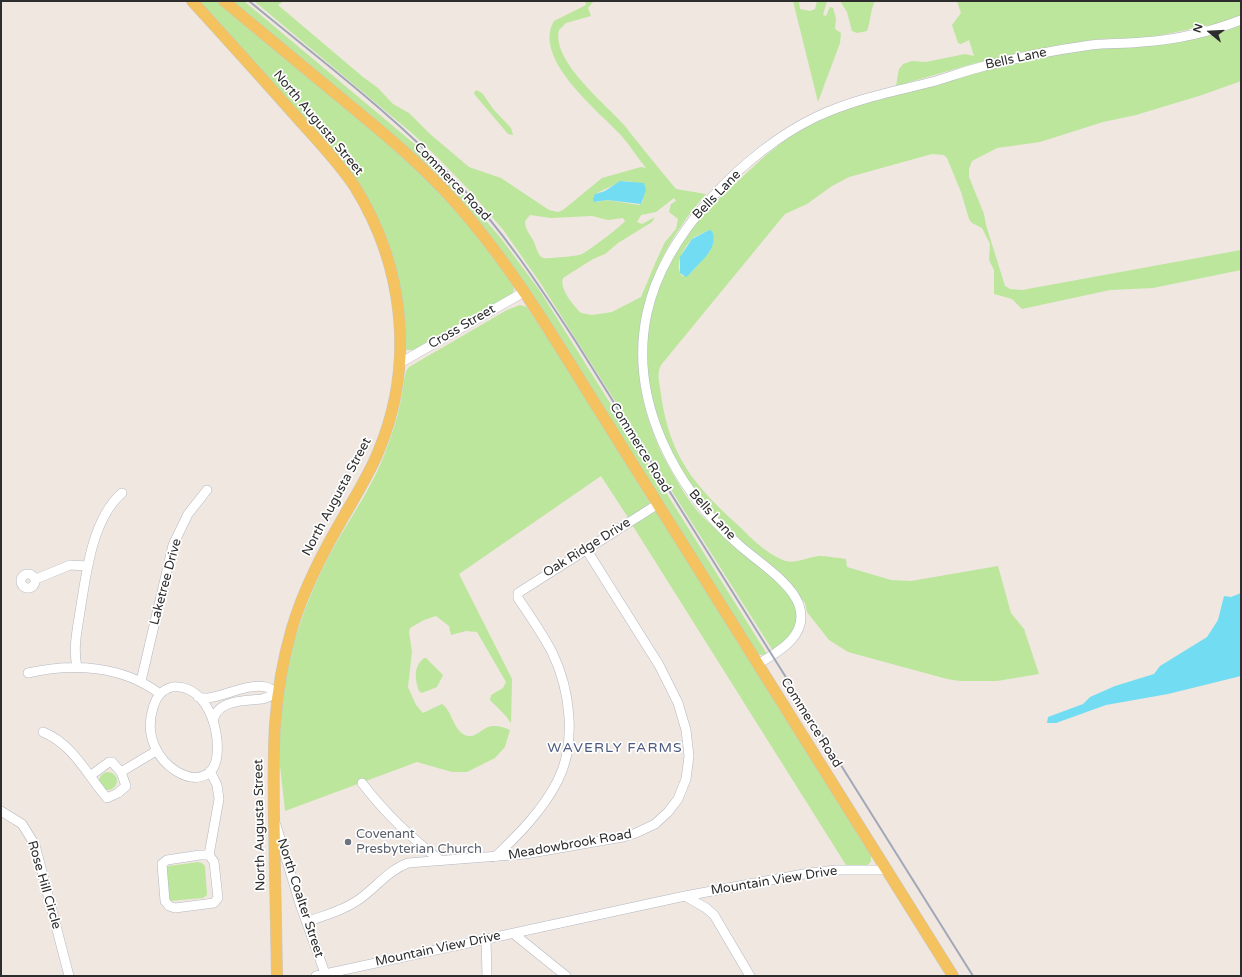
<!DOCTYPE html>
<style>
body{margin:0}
#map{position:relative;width:1242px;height:977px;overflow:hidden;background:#efe7e0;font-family:"Varela Round",sans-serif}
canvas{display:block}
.frame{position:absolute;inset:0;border:2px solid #2d2d2d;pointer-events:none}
.north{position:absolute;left:1190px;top:12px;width:40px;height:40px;-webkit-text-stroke:3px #fff;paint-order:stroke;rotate:288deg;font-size:11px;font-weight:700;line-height:16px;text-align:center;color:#2d2d2d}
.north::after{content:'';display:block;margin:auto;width:14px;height:18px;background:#2d2d2d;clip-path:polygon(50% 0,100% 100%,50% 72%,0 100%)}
</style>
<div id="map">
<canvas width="1242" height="977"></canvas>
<div class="frame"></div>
<div class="north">N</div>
</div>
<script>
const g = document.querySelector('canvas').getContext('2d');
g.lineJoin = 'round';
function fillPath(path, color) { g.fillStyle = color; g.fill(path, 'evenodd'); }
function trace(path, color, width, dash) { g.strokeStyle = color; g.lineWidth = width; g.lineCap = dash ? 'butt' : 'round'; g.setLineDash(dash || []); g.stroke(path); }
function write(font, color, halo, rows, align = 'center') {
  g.font = font + ' "Varela Round",sans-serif'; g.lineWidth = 3.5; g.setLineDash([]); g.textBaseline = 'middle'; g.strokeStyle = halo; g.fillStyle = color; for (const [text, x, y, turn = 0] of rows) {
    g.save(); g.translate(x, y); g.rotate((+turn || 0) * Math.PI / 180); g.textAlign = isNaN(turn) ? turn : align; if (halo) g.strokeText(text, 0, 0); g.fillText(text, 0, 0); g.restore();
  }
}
const green = new Path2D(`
 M197 1H217L398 152 432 185 472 229 513 285 514 290 512 295 414 350H407L405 347 369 207Z
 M230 1H244L430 157 500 237 540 291 767 654 761 655 756 653 464 208Z
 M254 1H284L278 5 363 77 378 88 393 104 409 113 430 134 469 167 501 178 549 210 558 212 563 210 602 178 641 167 646 168C637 157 629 144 620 134 597 110 532 58 554 21L586 5 585 1H594L588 8 591 16 566 23 559 30C551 61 606 104 624 125 641 146 658 168 676 189L706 194C635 275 616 368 668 465 678 483 689 503 704 518 723 537 788 585 795 606 802 628 788 638 773 651L541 284 504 231 469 190 440 160 413 134ZM622 181 634 182 643 199 642 203 639 205 607 200 596 202 595 194ZM674 198 676 201 671 204 669 212 678 219 676 229 665 242 657 259 641 297 612 312 592 315 581 313C574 306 559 289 563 278L593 259 605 254 618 243 652 222 655 217 642 224 637 222 641 215 656 212ZM530 215 551 218 592 216 608 220 623 218 625 221C623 225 587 252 582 254 579 256 546 259 543 258 537 255 536 245 533 240 529 233 525 229 525 221Z
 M793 1H799L800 9 810 11 815 9 817 1H827L823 15 826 16 830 7 833 8 836 18 835 29 841 33 840 43 818 102Z
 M840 1H875C870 11 871 20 867 31L857 33 852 31 847 12Z
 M957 1H1241V16L1216 24 1147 38 1098 39 976 63 896 86 899 69 903 64 912 61 926 62 965 54 974 56 969 40 961 44 958 43 952 25 961 13Z
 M1241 23V81L1202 95 1136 115 1103 122 1040 142 997 148 972 161 969 169V177L984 214 986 225 1005 286 1010 289 1022 290 1241 250V270L1153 288 1110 290 1022 309 1012 299 994 294V270L989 260 990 244 982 228 972 223 969 219 961 192 947 158 944 155 932 154 849 177 832 186 807 204 785 214 661 365C656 374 660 385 661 395 670 458 695 486 740 527 752 539 767 554 783 560 794 565 808 557 819 556 828 556 837 558 846 559L847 567 891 580 911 581 998 566 1011 613 1024 629 1039 674 997 681H960L947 679 848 652 829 640 807 612 805 603 793 588 725 528 695 494 662 435 647 381 648 326 658 289 669 264 695 224 713 204 766 155 793 134 834 112 1013 62ZM709 230 714 238 710 251 689 275 682 276C674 264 683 249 692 239 696 235 704 233 709 230Z
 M476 90 482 93 494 110 511 128 513 135 508 134 475 95 474 93Z
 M520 305 527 307 578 384 650 503 629 519 601 476 459 574 512 679 511 723 505 715 490 700 491 695 503 688 506 682 477 632 466 631 451 635 449 626 436 616 424 620 410 628 409 632 412 652 408 687 416 705 423 713 442 704C452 711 453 728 463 734 473 740 478 732 486 728 493 724 503 727 510 730L505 747 495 758 467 772H452L417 762 285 811C283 786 278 761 279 736 282 674 298 617 326 562 345 524 372 490 386 450 392 435 397 419 400 404 403 393 403 382 406 371L409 367 507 310Z
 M653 510 656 511 871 854V861L868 865H846L631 523Z
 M424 658H426L443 675 437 687 422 693 419 691C415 679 413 667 424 658Z
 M99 781a9 9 0 1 1 18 0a9 9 0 1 1-18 0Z
 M198 862 202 863 205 866 207 895 203 898 170 901 165 869 169 866Z`);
const water = new Path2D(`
 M620 181 644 183 646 190 641 204 607 200 594 202 593 199 595 194 605 191Z
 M709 230 712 231C720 249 698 263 689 275L686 277 680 273V257L692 239Z
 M1241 593V676L1168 694 1106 705 1056 723H1047L1048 717 1083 704 1090 697 1115 686 1154 674 1160 666 1207 637 1218 620 1224 596 1231 597Z`);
const minor = new Path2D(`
 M400 363 524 292
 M21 581a7 7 0 1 1 14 0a7 7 0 1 1-14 0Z
 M36 579 70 565 88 566
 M758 664C780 651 809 635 799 605 791 582 757 561 739 545 675 488 628 401 647 313 664 234 745 151 816 117 854 99 896 91 936 81 952 76 968 70 985 66 1019 57 1055 50 1091 45 1108 43 1124 44 1142 42 1174 40 1210 32 1241 20
 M77 667C73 649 77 630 80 612 86 574 92 519 122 493
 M28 673C72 663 122 665 160 694
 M141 681 173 545 188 514 207 490
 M172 687C206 684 220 728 217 755 212 804 135 765 153 708 156 697 161 690 172 687Z
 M198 697C213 703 245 682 266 687 270 688 274 691 277 692
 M213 721C217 699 246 701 262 699 267 698 273 695 277 692
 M43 732C73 744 87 775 107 798L118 793 126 786 121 772 112 762H109L90 776
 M121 772 156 751
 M362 783C385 813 411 838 440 860
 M1 811 22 824 35 845 69 976
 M276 825 300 904 326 976
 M200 855H209L214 862 218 898 214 903 175 908 169 906 165 901 162 864 167 860Z
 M209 855 219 799 217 785 210 771
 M495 857C519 834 543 810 558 780 577 742 570 689 552 652 542 633 530 616 518 598V593L658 504
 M685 896 706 908 714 915 750 976
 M307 922C325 915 345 910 361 898 376 887 389 870 408 863L525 854 623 837 636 833 655 824 668 812 678 799 686 779 689 756 686 730 678 703 659 665 586 549
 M514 934 566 976
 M486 939 487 976
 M316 976 685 896 809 873 836 870H886`);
const major = new Path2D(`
 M192 1C226 38 259 75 293 113 314 137 337 160 355 187 404 266 415 363 379 450 370 473 356 495 344 516 323 552 304 588 292 628 272 697 273 750 274 820 275 872 276 924 277 976
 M224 1C265 35 306 69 347 103 385 134 423 166 456 203 506 259 545 323 584 386L953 976`);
const rail = new Path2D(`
 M249 1C319 59 393 114 455 180 502 229 539 285 576 342L973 976`);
const markers = [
 [348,842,4,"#6b7280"]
];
const streetNames = [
 ["Bells Lane",1016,59,-12],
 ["North Augusta Street",318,123,50],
 ["Commerce Road",452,182,46],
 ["Bells Lane",717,195,-46],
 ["Cross Street",462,327,-30],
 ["Commerce Road",640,448,58],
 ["North Augusta Street",337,497,-62],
 ["Bells Lane",712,515,48],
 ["Oak Ridge Drive",587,548,-32],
 ["Laketree Drive",166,582,-75],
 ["Commerce Road",811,723,58],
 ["North Augusta Street",260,825,-91],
 ["Meadowbrook Road",570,845,-10],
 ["Mountain View Drive",774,881,-9],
 ["Rose Hill Circle",44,885,74],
 ["North Coalter Street",300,898,72],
 ["Mountain View Drive",438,949,-12]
];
const worshipNames = [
 ["Covenant",356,835],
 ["Presbyterian Church",356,850]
];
const neighbourhoodNames = [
 ["WAVERLY FARMS",615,748]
];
fillPath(green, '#bce69c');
fillPath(water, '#72dcf2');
trace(minor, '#b3b7c1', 10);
trace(major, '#c8c8c8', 12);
trace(minor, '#fff', 9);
trace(major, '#f4c25f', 11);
trace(rail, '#a2a7b8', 2);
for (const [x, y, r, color] of markers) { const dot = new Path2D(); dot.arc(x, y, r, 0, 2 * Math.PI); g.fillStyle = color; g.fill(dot); trace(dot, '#fff', 1.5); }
write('13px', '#2d2d2d', '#fff', streetNames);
write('13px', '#5b616d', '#fff', worshipNames, 'left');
g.letterSpacing = '1px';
write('14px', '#4c5a80', '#fff', neighbourhoodNames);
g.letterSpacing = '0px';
</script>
